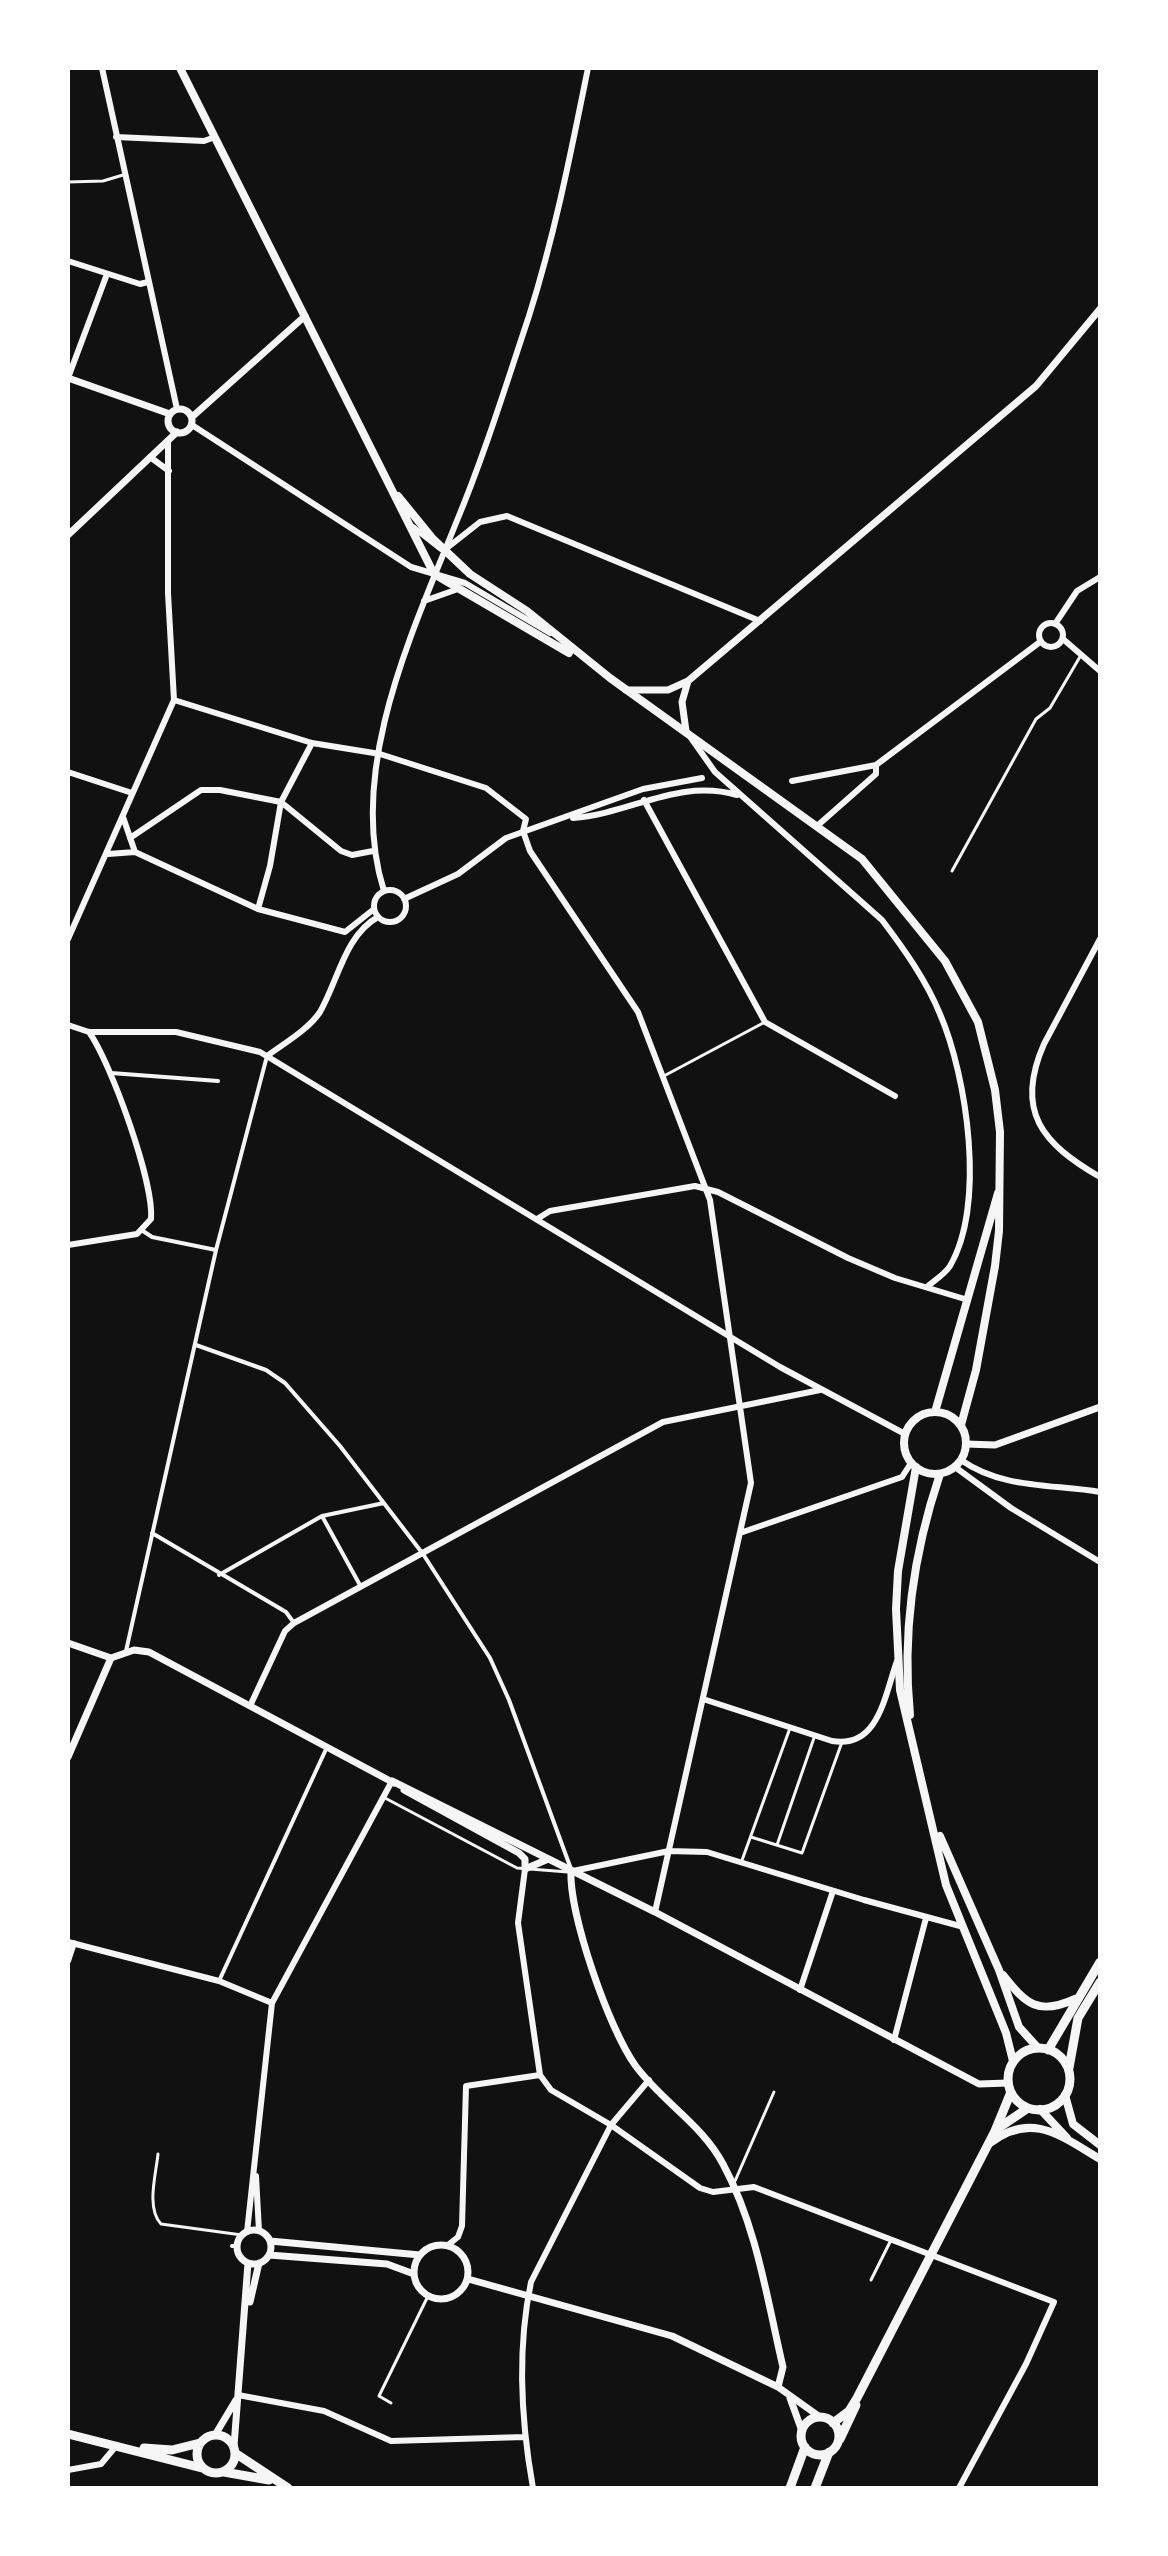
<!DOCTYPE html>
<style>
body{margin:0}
#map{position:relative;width:1168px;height:2556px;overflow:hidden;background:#111;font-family:Lato,sans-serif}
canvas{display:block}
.frame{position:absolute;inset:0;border:70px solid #fff;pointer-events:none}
</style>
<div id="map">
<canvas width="1168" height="2556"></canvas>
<div class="frame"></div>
</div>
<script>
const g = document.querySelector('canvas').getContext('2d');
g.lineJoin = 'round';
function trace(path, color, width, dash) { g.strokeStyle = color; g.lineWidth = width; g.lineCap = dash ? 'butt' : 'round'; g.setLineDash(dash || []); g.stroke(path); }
const service = new Path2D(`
 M68 182 103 181 123 175
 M952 871 1036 719 1050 708 1081 655
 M662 1077 765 1022
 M385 1798 517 1868 568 1872
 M751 1837 802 1853 842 1742
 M777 1845 815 1735
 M741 1863 790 1728
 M158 2154C156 2174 146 2208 161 2224L242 2235
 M735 2181 774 2092
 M871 2280 890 2242
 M391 2403 379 2396 428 2296`);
const pedestrian = new Path2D(`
 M111 1073 218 1081
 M143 1231 152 1237 216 1250
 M196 1345 266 1370 285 1383 340 1446 423 1554 490 1658 509 1700 571 1869
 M322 1516 361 1587
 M152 1533 286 1612 294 1623
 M219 1575 322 1516 384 1503
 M126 1651 216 1250 267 1056
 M219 1981 327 1747
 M232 2246H237`);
const minor = new Path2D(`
 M102 68 177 409
 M116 137 204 141 215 137
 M68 261 140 284 148 282
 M68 378 107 274
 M192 425 411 567 465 583 550 633
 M150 457 169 471
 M413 527 441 549
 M447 548 480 522 507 516 760 621
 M424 601 458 589
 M1039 635a12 12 0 1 1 24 0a12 12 0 1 1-24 0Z
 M1055 624 1077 591 1100 577
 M1063 639 1100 671
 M174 700 312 743 380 754 486 788 526 819 523 831 530 851 638 1012 710 1200 751 1483 655 1912
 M691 738 715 772 882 920C904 949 926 980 940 1014 967 1077 986 1204 950 1266 945 1274 935 1280 928 1286
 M68 772 132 793
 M792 781 876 765 1040 642
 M644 800 765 1022 895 1096
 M123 817 135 852
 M573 818C630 814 678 778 737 795
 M817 826 876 774V765
 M130 838 201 790H220L281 802 341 851 352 855 373 851
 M108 854 135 852 258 909 345 932 374 909
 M374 906a16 16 0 1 1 32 0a16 16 0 1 1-32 0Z
 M384 891C346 771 412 633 456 523 484 456 506 385 529 316 555 234 571 152 588 68
 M404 899 458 874 506 838 643 789 702 778
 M258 909 270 866 281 802 312 743
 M68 939 174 700 168 593V441
 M1100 939 1044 1044C1014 1112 1043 1144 1100 1177
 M68 1025 89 1032H176L260 1052 780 1367 905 1434
 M267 1056C283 1044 309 1029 320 1012 338 981 345 935 378 917
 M537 1219 550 1211 695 1186 718 1192 848 1258 895 1278 968 1300
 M68 1245 137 1234 151 1219C154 1182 111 1063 89 1032
 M961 1460C1002 1489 1053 1484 1100 1492
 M955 1467 1011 1508 1100 1562
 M740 1533 902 1477 911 1463
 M703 1699 832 1741C879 1749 885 1694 897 1661
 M250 1706 285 1631 294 1623 663 1422 820 1390
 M525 1869 518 1923 540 2075 551 2090 611 2125 700 2188 713 2192 754 2187 1054 2302 1026 2364 959 2488
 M573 1871 669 1851 707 1852 864 1900 960 1926
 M68 1942 219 1981 272 2003
 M68 1961 74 1943
 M800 1990 833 1891
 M894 2040 926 1918
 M256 2176 259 2231
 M247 2232 272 2003 392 1781
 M448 2245 458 2237 462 2226 466 2086 540 2075
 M238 2395 324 2411 391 2441 524 2437
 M68 2470 101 2464 117 2445
 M533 2488C521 2421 517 2349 531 2282L611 2125 649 2080`);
const tertiary = new Path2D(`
 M68 378 170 414
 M168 421a12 12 0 1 1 24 0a12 12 0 1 1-24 0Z
 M192 417 305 316
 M68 535 177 432
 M626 690H668L688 681 1036 386 1100 309
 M686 731 682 702 688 681
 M966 1444 995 1445 1100 1407
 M68 1643 111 1658
 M111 1658 134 1650 149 1652 394 1783
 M68 1757 111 1658
 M392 1781 655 1912 979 2084 1008 2083
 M404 1790 519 1853 525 1859V1869L546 1860
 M571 1871C569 1914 609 2029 635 2065 661 2101 702 2124 723 2164 757 2227 767 2299 783 2367L778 2387
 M237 2247a17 17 0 1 1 34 0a17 17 0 1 1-34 0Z
 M270 2241 420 2255
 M414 2272a27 27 0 1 1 54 0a27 27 0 1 1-54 0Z
 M269 2255 387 2264 414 2274
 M468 2279 672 2336 778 2387 820 2417
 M250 2302 259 2263
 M790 2398 802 2431
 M215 2435 236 2400
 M234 2446 248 2263`);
const secondary = new Path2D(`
 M180 68 434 574 569 653
 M398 496 433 539 470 574 527 611 610 678 862 859 945 961 978 1022 995 1090 1000 1132 999 1231 995 1266 976 1370 961 1425
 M935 1412 998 1193
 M904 1443a31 31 0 1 1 62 0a31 31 0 1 1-62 0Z
 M916 1467 898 1571 896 1609 900 1690 946 1885 1006 2033 1013 2061
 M910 1715C902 1634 914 1551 940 1474
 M940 1836 999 1970 1019 2027 1038 2048
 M1003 1975C1026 2004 1038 2016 1075 1999
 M1065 2095 1073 2124 1100 2145
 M1040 2109 1067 2138
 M990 2143C1032 2111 1061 2136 1100 2159`);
const primary = new Path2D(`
 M1008 2079a31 31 0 1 1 62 0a31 31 0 1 1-62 0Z
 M1048 2050 1100 1962
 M1069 2068 1078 2018 1100 1982
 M997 2129 1028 2108
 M801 2436a19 19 0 1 1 38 0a19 19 0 1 1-38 0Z
 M833 2423 849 2411 857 2398 995 2131 1011 2092
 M68 2434 202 2468
 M197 2454a19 19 0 1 1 38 0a19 19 0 1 1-38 0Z
 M840 2439 856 2405
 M144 2448 172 2450 200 2443
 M235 2453 288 2488
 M224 2472 269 2480
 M790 2488 805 2447
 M815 2488 829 2452`);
trace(service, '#f5f5f5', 3);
trace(pedestrian, '#f5f5f5', 4);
trace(minor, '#f5f5f5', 6);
trace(tertiary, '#f5f5f5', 7);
trace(secondary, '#f5f5f5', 8);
trace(primary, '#f5f5f5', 9);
</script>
